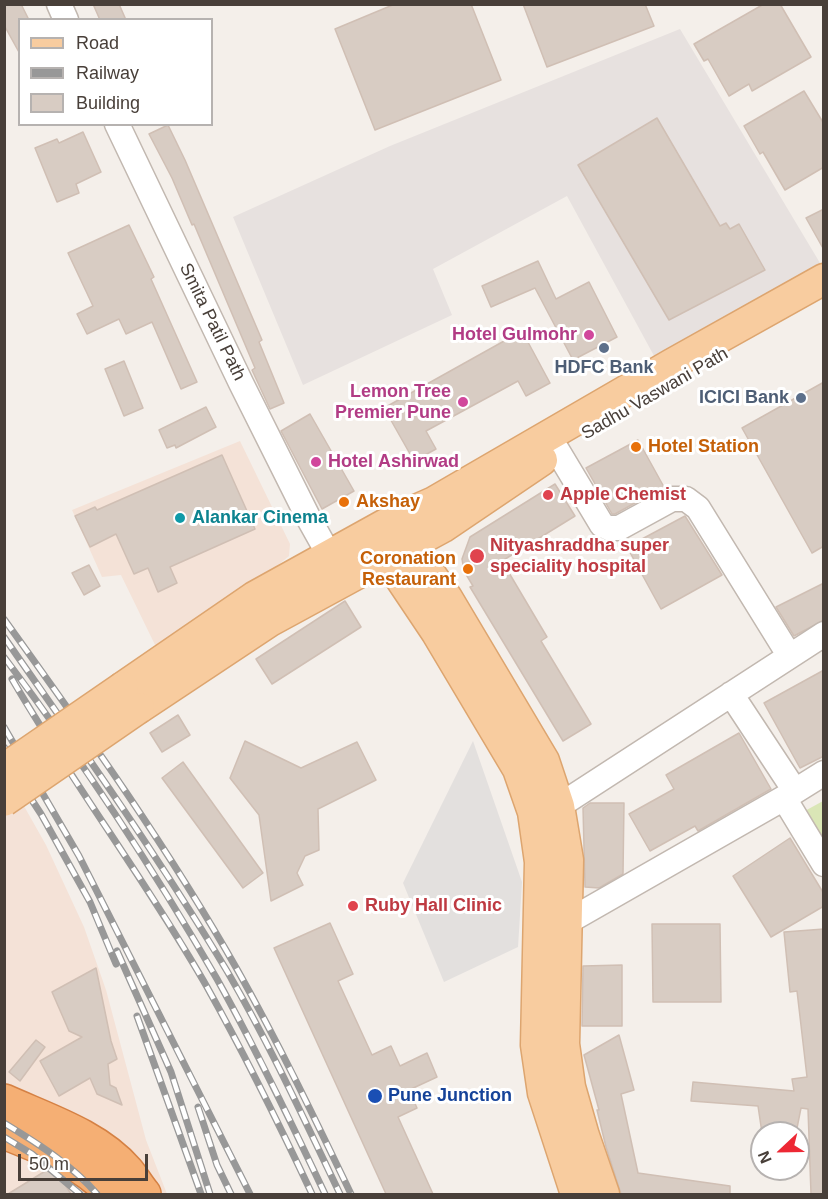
<!DOCTYPE html>
<style>
body{margin:0}
#map{position:relative;width:828px;height:1199px;overflow:hidden;background:#f4efea;font-family:Helvetica,sans-serif}
canvas{display:block}
.frame{position:absolute;inset:0;border:6px solid #483f39;pointer-events:none}
.legend{position:absolute;left:18px;top:18px;width:195px;height:108px;box-sizing:border-box;background:#fff;border:2px solid #b6b2b0;margin:0;padding:8px 10px;list-style:none;font-size:18px;color:#483f39}
.legend li{display:flex;align-items:center;gap:12px;height:30px}
.legend b{width:30px;border:2px solid #b6b2b0}
.north{position:absolute;left:750px;top:1121px;width:60px;height:60px;box-sizing:border-box;background:#fff;border:2px solid #b6b2b0;border-radius:50%;rotate:248deg;font-size:16px;font-weight:700;line-height:24px;text-align:center;color:#483f39}
.north::after{content:'';display:block;margin:auto;width:21px;height:27px;background:#ed2834;clip-path:polygon(50% 0,100% 100%,50% 72%,0 100%)}
.scale{position:absolute;left:18px;top:1154px;width:130px;height:27px;box-sizing:border-box;border:3px solid #483f39;border-top:0;padding-left:8px;font-size:18px;line-height:21px;white-space:nowrap;color:#483f39;-webkit-text-stroke:4px #fff;paint-order:stroke}
</style>
<div id="map">
<canvas width="828" height="1199"></canvas>
<div class="frame"></div>
<ul class="legend">
<li><b style="height:8px;background:#f8cc9f"></b>Road</li>
<li><b style="height:8px;background:#989898"></b>Railway</li>
<li><b style="height:16px;background:#d8ccc3"></b>Building</li>
</ul>
<div class="north">N</div>
<div class="scale">50 m</div>
</div>
<script>
const g = document.querySelector('canvas').getContext('2d');
g.lineJoin = 'round';
function fillPath(path, color) { g.fillStyle = color; g.fill(path, 'evenodd'); }
function trace(path, color, width, dash) { g.strokeStyle = color; g.lineWidth = width; g.lineCap = dash ? 'butt' : 'round'; g.setLineDash(dash || []); g.stroke(path); }
function write(font, color, halo, rows, align = 'center') {
  g.font = font + ' Helvetica,sans-serif'; g.lineWidth = 6; g.setLineDash([]); g.textBaseline = 'middle'; g.strokeStyle = halo; g.fillStyle = color; for (const [text, x, y, turn = 0] of rows) {
    g.save(); g.translate(x, y); g.rotate((+turn || 0) * Math.PI / 180); g.textAlign = isNaN(turn) ? turn : align; if (halo) g.strokeText(text, 0, 0); g.fillText(text, 0, 0); g.restore();
  }
}
const commercial = new Path2D(`
 M240 441 290 544 289 556 237 599 157 649 121 575 102 577 72 510Z
 M11 783 46 845 84 927 106 990 146 1140 167 1194H5L4 788Z`);
const industrial = new Path2D(`
 M680 29 823 268 659 365 567 196 433 269 452 315 303 385 233 217 390 146Z`);
const green = new Path2D(`
 M823 801V844L803 812Z`);
const parking = new Path2D(`
 M473 741 522 882 518 947 444 982 403 883Z`);
const building = new Path2D(`
 M4 4H21L29 20H20V54L4 25Z
 M93 4H119L126 20H100Z
 M395 4H471L501 80 375 130 335 29Z
 M523 4H645L654 26 547 67Z
 M764 4H780L811 57 752 91 749 84 729 96 708 59 704 61 694 44Z
 M804 91 824 124V167L785 190 763 152 760 154 744 126Z
 M657 118 720 226 726 223 730 229 739 224 765 270 669 320 578 165Z
 M168 125 185 160 262 340 259 342 284 403 270 409 252 370 255 368 194 224 192 225 172 178 149 134Z
 M83 132 101 172 76 184 79 193 57 202 35 148 57 139 59 143Z
 M824 209V250L806 218Z
 M129 225 154 277 151 279 197 382 181 389 152 322 126 334 119 319 87 334 77 314 93 306 68 253Z
 M538 261 556 299 589 282 617 337 573 360 535 288 491 307 482 286Z
 M522 331 550 383 526 396 518 381 426 431 436 449 414 461 384 408Z
 M124 361 143 408 124 416 105 369Z
 M824 382V546L812 553 742 428Z
 M206 407 216 427 176 448 175 445 167 448 159 430Z
 M310 414 354 491 322 509 281 431Z
 M638 440 664 487 615 514H612L586 468Z
 M222 455 255 529 170 567 177 583 158 592 148 568 134 574 116 534 90 547 75 516 95 507 97 510Z
 M555 484 575 516 502 561 547 637 541 641 591 724 563 741 470 587 473 586 464 571 462 559 470 537Z
 M685 516 722 575 661 609 627 547Z
 M89 565 100 586 84 595 72 573Z
 M824 583V620L794 636 776 607Z
 M345 601 361 627 272 684 256 659Z
 M824 670V756L800 768 764 703Z
 M178 715 190 735 162 752 150 733Z
 M739 733 771 789 698 831 695 826 650 851 629 814 674 789 666 775Z
 M245 741 301 768 357 742 376 780 318 809 319 850 305 856 297 873 303 885 271 901 259 815 230 778Z
 M183 762 263 873 243 888 162 778Z
 M590 803H624L623 874 599 888 585 887 583 808Z
 M790 838 824 894V906L771 937 733 876Z
 M330 923 353 974 338 981 372 1055 391 1046 400 1066 427 1053 437 1077 409 1090 417 1108 398 1117 433 1194H386L274 948Z
 M652 924H720L721 1002H653Z
 M824 929V1194H811L808 1109 801 1108 796 1133H762L758 1106 691 1101 693 1082 794 1091 792 1079 807 1077 797 991 790 992 784 932Z
 M622 965V1026H582L583 966Z
 M96 968 111 1041 117 1059 108 1064 110 1085 116 1088 122 1105 97 1094 90 1078 59 1096 40 1061 82 1037 69 1031 52 992Z
 M619 1035 634 1090 621 1094 638 1173 730 1186V1194H621L606 1147 597 1110H599L584 1055Z
 M36 1040 45 1047 20 1081 9 1072Z
 M47 1170 60 1177 71 1194H8Z`);
const minor = new Path2D(`
 M59 4 66 20
 M117 124 241 383 309 519 337 569
 M557 450 602 525 609 528H619L672 499H686L698 508 789 655
 M731 694 795 791
 M784 798 824 864
 M559 806 824 634
 M567 922 784 798 824 773`);
const major = new Path2D(`
 M400 530 447 598 544 761 559 806 568 860 564 1044 570 1087 584 1136 604 1194
 M376 542 437 633 518 769 533 812 540 862 536 1045 543 1093 576 1194
 M123 687 254 597 393 520 434 502 672 364 824 279
 M139 708 270 621 443 527 542 460`);
const highway = new Path2D(`
 M4 1101C46 1120 97 1136 127 1171 133 1178 138 1187 144 1194
 M4 1132C38 1146 89 1164 111 1194`);
const rail = new Path2D(`
 M4 619C86 733 169 849 238 971 279 1044 315 1119 351 1194
 M4 637C81 747 158 856 227 971 269 1043 304 1119 340 1194
 M4 657C81 759 153 868 217 979 256 1049 291 1122 325 1194
 M12 679C73 784 147 882 207 987 245 1055 279 1124 312 1194
 M4 727 79 856 250 1194
 M4 747 22 774
 M11 768 41 814 90 902 116 964
 M117 951 171 1072 210 1194
 M137 1016 201 1194
 M198 1107 217 1165 231 1194
 M4 1123C37 1143 72 1165 97 1194
 M4 1137 32 1154 80 1194`);
const majorBridge = new Path2D(`
 M4 769 123 687
 M4 801 139 708`);
const markers = [
 [589,335,6,"#d1479c"],
 [604,348,6,"#5c6f8a"],
 [801,398,6,"#5c6f8a"],
 [463,402,6,"#d1479c"],
 [636,447,6,"#e8710a"],
 [316,462,6,"#d1479c"],
 [548,495,6,"#e0444e"],
 [344,502,6,"#e8710a"],
 [180,518,6,"#0f9aa8"],
 [477,556,8,"#e0444e"],
 [468,569,6,"#e8710a"],
 [353,906,6,"#e0444e"],
 [375,1096,8,"#1a4fb4"]
];
const streetNames = [
 ["Smita Patil Path",212,322,64],
 ["Sadhu Vaswani Path",655,394,-30]
];
const hotelNames = [
 ["Hotel Gulmohr",577,335],
 ["Lemon Tree",451,392],
 ["Premier Pune",451,413],
 ["Hotel Ashirwad",328,462,"left"]
];
const serviceNames = [
 ["HDFC Bank",604,368],
 ["ICICI Bank",789,398,"right"]
];
const foodNames = [
 ["Hotel Station",648,447],
 ["Akshay",356,502],
 ["Coronation",456,559,"right"],
 ["Restaurant",456,580,"right"]
];
const healthNames = [
 ["Apple Chemist",560,495],
 ["Nityashraddha super",490,546],
 ["speciality hospital",490,567],
 ["Ruby Hall Clinic",365,906]
];
const cultureNames = [
 ["Alankar Cinema",192,518]
];
const transitNames = [
 ["Pune Junction",388,1096]
];
fillPath(commercial, '#f4e2d7');
fillPath(industrial, '#e7e1df');
fillPath(green, '#dae6b6');
fillPath(parking, '#e3e0de');
fillPath(building, '#d8ccc3');
trace(building, '#d0bfb4', 1.5);
trace(minor, '#c2b8b0', 27);
trace(major, '#dda56f', 33);
trace(highway, '#d58144', 36);
trace(minor, '#fff', 24);
trace(major, '#f8cc9f', 30);
trace(highway, '#f5af74', 33);
trace(rail, '#989898', 7);
trace(rail, '#fff', 4.5, [14]);
trace(majorBridge, '#dda56f', 33, []);
trace(majorBridge, '#f8cc9f', 30);
for (const [x, y, r, color] of markers) { const dot = new Path2D(); dot.arc(x, y, r, 0, 2 * Math.PI); g.fillStyle = color; g.fill(dot); trace(dot, '#fff', 2); }
write('18px', '#483f39', '#fff', streetNames);
write('bold 18px', '#b23c85', '#fff', hotelNames, 'right');
write('bold 18px', '#4e5e75', '#fff', serviceNames);
write('bold 18px', '#c56008', '#fff', foodNames, 'left');
write('bold 18px', '#be3a42', '#fff', healthNames, 'left');
write('bold 18px', '#0d838f', '#fff', cultureNames, 'left');
write('bold 18px', '#164399', '#fff', transitNames, 'left');
</script>
